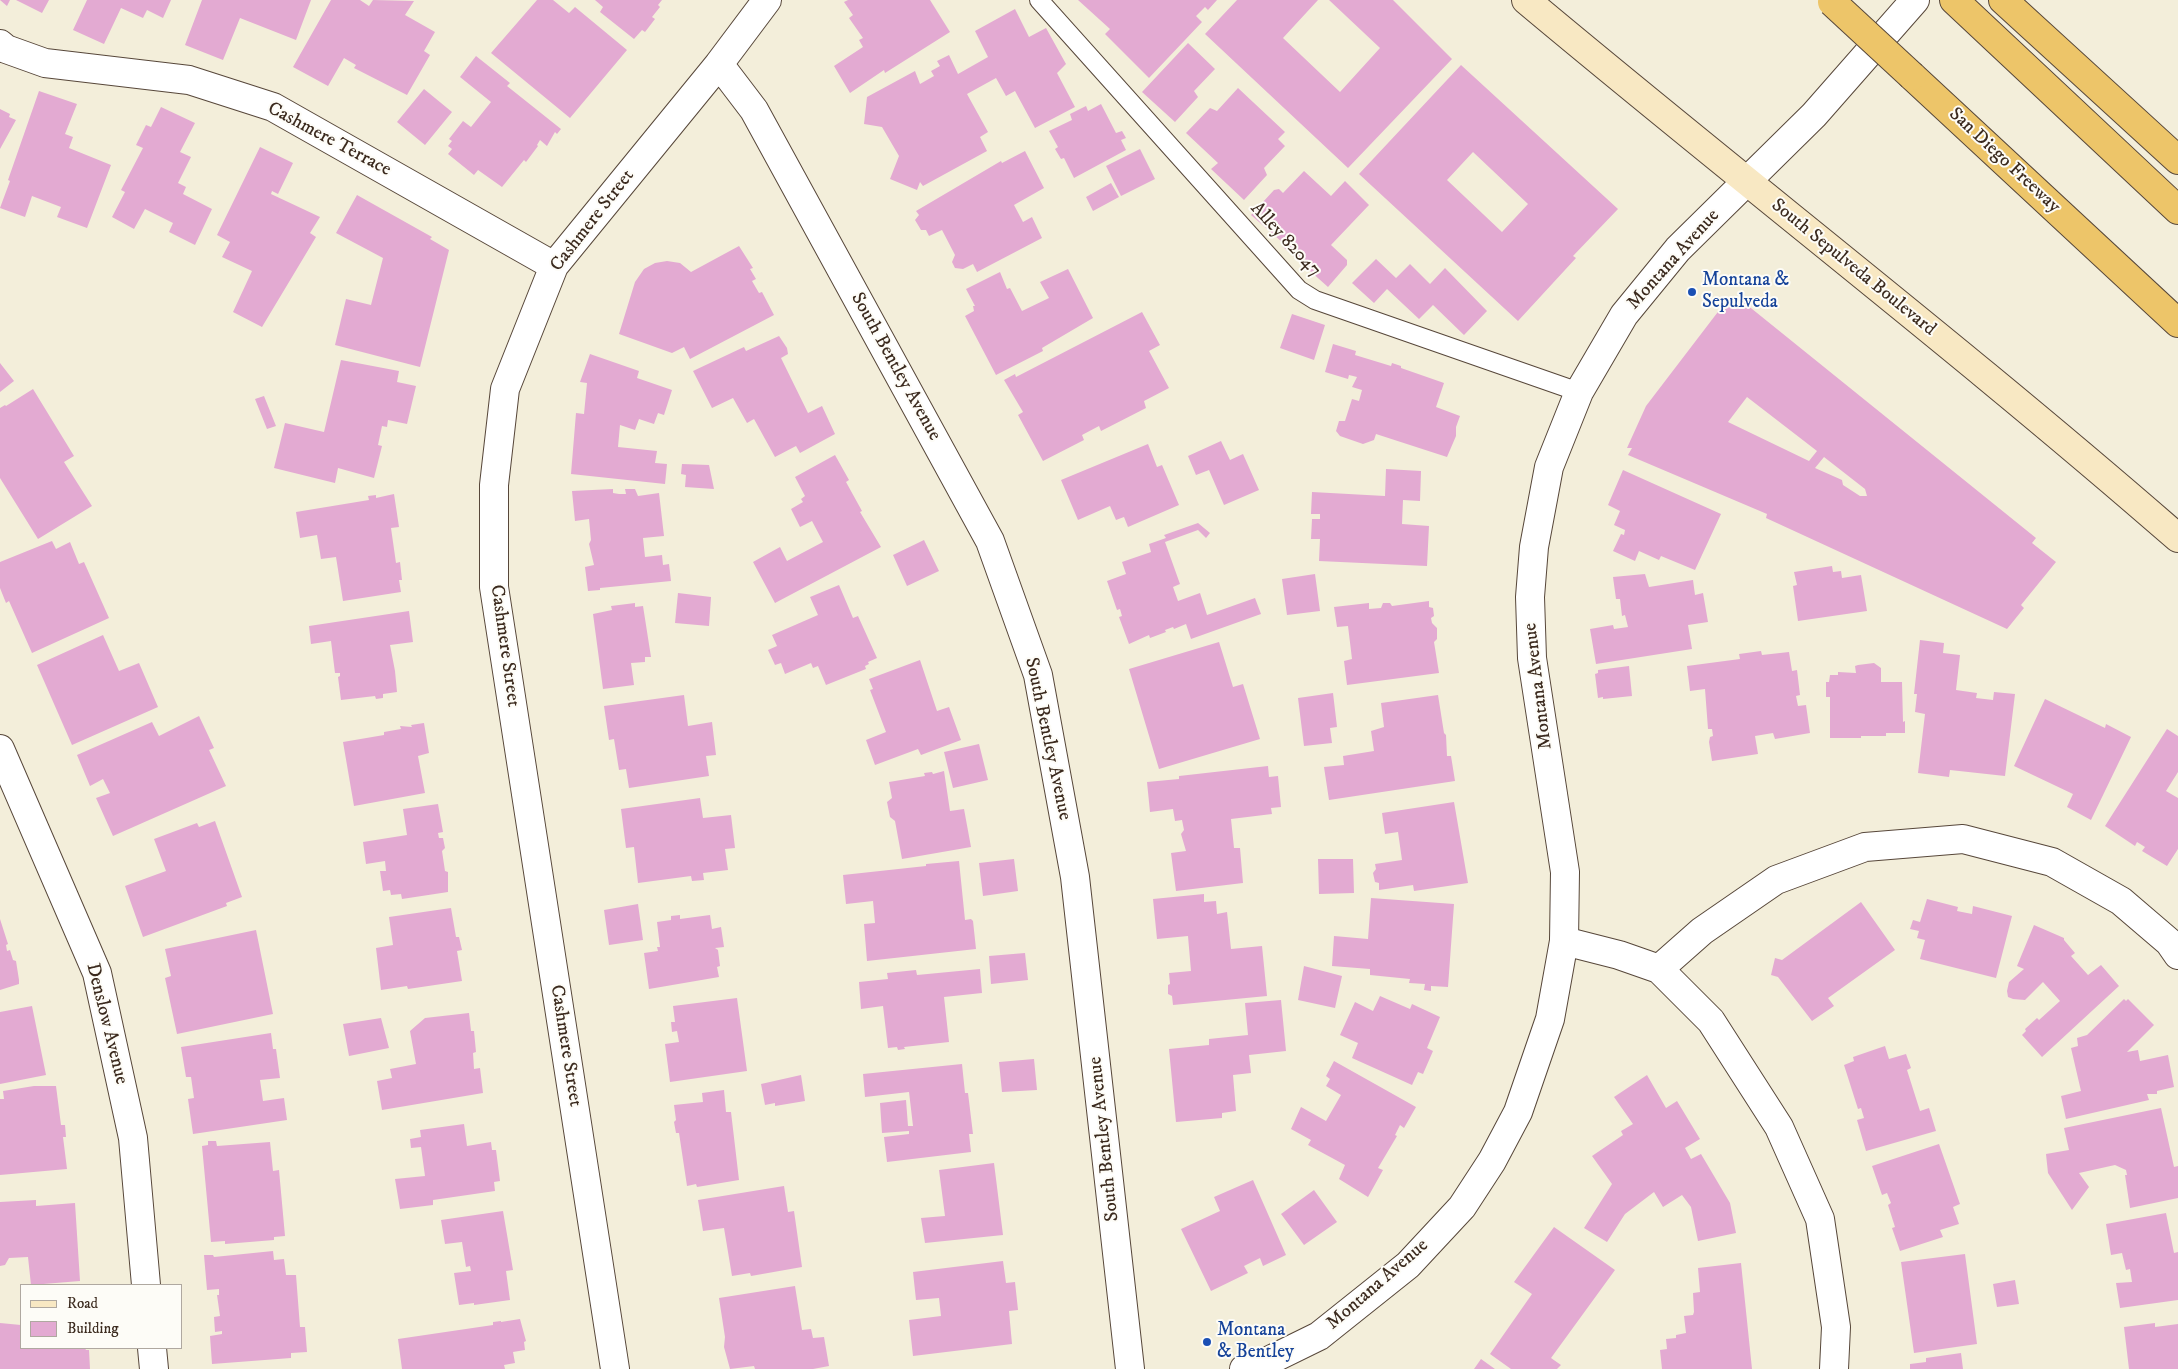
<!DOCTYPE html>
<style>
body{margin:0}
#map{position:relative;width:2178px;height:1369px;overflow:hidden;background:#f3eeda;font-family:"IM FELL DW Pica",serif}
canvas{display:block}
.legend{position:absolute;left:20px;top:1284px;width:162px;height:65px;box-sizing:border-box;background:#fdfcf7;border:1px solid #afa8a0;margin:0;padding:6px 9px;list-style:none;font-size:15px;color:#3b2a1e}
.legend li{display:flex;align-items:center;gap:10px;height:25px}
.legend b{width:25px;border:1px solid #afa8a0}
</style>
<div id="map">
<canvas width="2178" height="1369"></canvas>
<ul class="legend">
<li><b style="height:6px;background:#f8e8c3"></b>Road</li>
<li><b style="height:14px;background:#e3aad2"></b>Building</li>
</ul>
</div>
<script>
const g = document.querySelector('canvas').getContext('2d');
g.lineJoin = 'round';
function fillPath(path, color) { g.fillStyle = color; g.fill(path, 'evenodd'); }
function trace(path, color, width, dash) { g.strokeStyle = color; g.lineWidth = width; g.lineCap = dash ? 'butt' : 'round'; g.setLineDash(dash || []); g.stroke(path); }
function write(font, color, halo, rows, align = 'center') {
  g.font = font + ' "IM FELL DW Pica",serif'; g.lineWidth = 4; g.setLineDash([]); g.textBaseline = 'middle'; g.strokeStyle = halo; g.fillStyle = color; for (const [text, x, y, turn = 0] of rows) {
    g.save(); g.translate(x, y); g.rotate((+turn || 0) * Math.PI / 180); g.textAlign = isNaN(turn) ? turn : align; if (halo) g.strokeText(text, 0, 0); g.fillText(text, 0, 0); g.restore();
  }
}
const building = new Path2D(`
 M0 0H10L7 6Z
 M16 0H49L42 13Z
 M87 0H171L163 18 147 10 143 18 121 8 104 44 73 30Z
 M202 0H311L296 40 240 18 223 60 185 45Z
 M331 0H360L369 6 373 0 414 1 405 15 435 32 424 51 430 55 407 95 354 68 356 65 344 58 328 86 293 67Z
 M537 0H553L569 13 575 7 627 50 570 118 491 53Z
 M595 0H662L658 5 660 7 652 17 655 19 645 32 642 30 634 39 600 12 603 7Z
 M848 0H930L950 32 885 73 884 70 850 93 834 66 863 47 859 40 863 38 849 18 853 15 844 2Z
 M1078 0H1217L1208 10 1205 7 1196 16 1202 22 1149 78 1105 34 1110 29Z
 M1237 0H1318L1283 38 1340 92 1380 48 1329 0H1393L1452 59 1348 168 1205 34Z
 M1015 9 1029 37 1046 28 1066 64 1057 73 1075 107 1035 128 1015 91 1006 96 996 78 967 94 988 132 980 137 987 151 923 186 920 182 917 190 890 179 899 156 882 127 864 124 867 97 915 71 920 84 934 76 931 71 940 66 937 61 949 55 958 74 988 57 975 31Z
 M1188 43 1215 69 1194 91 1198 97 1175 122 1142 92Z
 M476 56 510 83 507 86 561 129 557 134 555 132 547 146 540 140 537 145 538 146 526 162 524 160 502 187 478 170 474 175 448 154 452 149 448 146 452 141 449 139 463 121 471 127 491 102 460 77Z
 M1461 65 1618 209 1573 256 1576 258 1518 321 1359 174ZM1473 152 1528 204 1502 232 1447 180Z
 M1238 88 1285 132 1278 139 1285 146 1264 168 1267 175 1244 200 1211 169 1218 163 1186 133 1210 108 1217 111Z
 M424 89 452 112 425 145 397 122Z
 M39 91 77 104 65 134 73 137 69 148 111 165 87 228 57 217 61 207 32 196 25 217 0 208 10 181 8 180Z
 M1101 104 1116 133 1122 131 1126 138 1121 140 1126 150 1074 178 1064 158 1061 159 1055 149 1058 147 1049 131 1072 120 1070 114 1086 106 1088 111Z
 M161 107 195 123 180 152 191 157 178 183 186 187 183 194 212 209 195 245 169 232 173 223 145 209 134 229 112 217 125 192 121 190 143 148 136 145 146 125 151 127Z
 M0 109 10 114 9 117 16 120 0 149Z
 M260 147 293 163 278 194 272 191 271 194 320 217 310 233 316 237 262 327 233 312 252 271 222 257 230 242 217 235Z
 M1140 149 1155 179 1121 196 1106 166Z
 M1025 151 1044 188 1014 205 1023 222 1032 217 1042 238 977 272 973 264 963 269 955 268 952 262 955 255 942 230 929 236 926 230H921L915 220 919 215 916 211 1001 161 1002 163Z
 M1304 171 1331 196 1345 181 1369 205 1331 245 1347 260V265L1328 287 1282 246 1284 244 1282 242 1251 215 1274 190 1279 189 1283 193Z
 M1111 183 1119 197 1093 211 1086 197Z
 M357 195 432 237 430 239 449 250 420 367 335 345 346 299 371 305 383 258 336 233Z
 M739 246 753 268 750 269 756 279 752 281 759 293 762 292 774 315 690 359 684 347 672 353 619 334 635 282 644 269 655 263 667 261 680 263 691 272Z
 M1376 259 1396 278 1410 264 1430 284 1445 268 1487 311 1464 335 1433 305 1419 319 1387 289 1374 303 1352 283Z
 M1068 269 1093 318 1042 348 1043 351 996 375 965 316 974 311 973 306H975L966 289 1000 272 1007 289 1010 288 1022 311 1049 298 1040 282Z
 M1736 296 2036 538 2032 543 2056 562 2021 605 2024 608 2007 629 1766 518 1767 514 1628 455 1632 448H1627L1646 406 1727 300 1730 303ZM1747 397 1817 451 1809 461 1728 422ZM1824 457 1865 489 1867 496H1860L1843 485 1842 480 1815 468Z
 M1142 312 1160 345 1149 351 1169 388 1144 401 1146 408 1101 431 1099 426 1082 435 1084 440 1043 461 1018 415 1023 412 1004 380 1015 374 1016 377Z
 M1292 314 1325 325 1314 360 1280 348Z
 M779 336 787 348 788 354 781 358 808 413 822 406 835 434 800 453 796 446 775 457 754 419 747 423 733 398 712 408 693 371 744 347 746 351Z
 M1333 344 1356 351 1355 355 1391 366 1392 363 1401 366V368L1444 383 1436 407 1460 416 1456 427V436L1447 457 1376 434 1374 440 1363 444 1340 436 1336 431 1339 421H1345L1352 399 1359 401 1362 390 1352 387 1357 377 1349 375 1348 379 1325 372Z
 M590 354 639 371 637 378 672 390 664 415 658 413 654 424 639 419 635 430 620 425 618 447 657 451 655 463 667 464 665 484 571 474 576 413 584 414 587 383 580 382Z
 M341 360 399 371 397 382 416 386 407 424 388 420 387 427 382 426 378 445 382 446 374 478 338 468 335 483 274 468 285 423 324 432Z
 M0 363 14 381 0 392Z
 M33 389 74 456 64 462 92 506 38 539 0 478V408L5 405 6 406Z
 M264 396 276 426 267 429 255 399Z
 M1221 441 1230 460 1243 454 1259 490 1224 505 1209 470 1196 475 1188 456Z
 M1148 444 1157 467 1162 465 1179 505 1128 527 1124 517 1116 520 1110 506 1078 520 1061 480Z
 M835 455 849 480 846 482 862 511 860 512 881 547 775 603 753 562 780 547 787 561 823 542 812 521 800 527 791 509 803 502 801 499 805 496 795 477Z
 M682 464 709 465 714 489 685 487 686 475 681 474Z
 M1386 469 1421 471 1420 501 1403 500 1402 524 1429 526 1427 566 1319 561 1320 539H1311L1312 519H1320V514H1311L1312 492 1385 496Z
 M1623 470 1721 514 1695 570 1661 556 1659 560 1639 551 1635 561 1613 551 1621 534 1624 535 1625 530 1614 525 1620 511 1608 505Z
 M613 489V493L619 494H626L625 489H635L638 496 659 493 664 536 643 538 645 557 662 555 663 565 669 564 671 581 600 588V590L588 591 585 567 594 565 589 544 591 540 589 519 575 521 572 491Z
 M394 494 399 527 391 528 396 563 400 562 402 580H399L401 592 343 601 336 557 321 559 317 535 300 538 296 512 369 500 368 496 376 495V498Z
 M1198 523 1210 533 1206 538 1198 530 1165 542 1180 584 1173 587 1178 601 1200 593 1207 615 1255 598 1261 614 1191 639 1186 624 1174 629 1173 627 1165 630 1166 632 1150 638 1149 635 1129 644 1119 617 1122 616 1120 609 1117 610 1107 581 1126 574 1122 562 1151 552 1149 544 1166 538 1164 535Z
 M924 540 939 571 907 586 893 555Z
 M52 541 56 549 70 542 79 564 84 562 109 618 32 653 9 601 6 603 0 588V562Z
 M1832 566 1833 572 1841 571 1842 578 1861 575 1867 611 1798 621 1793 586 1797 585 1794 572Z
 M1315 574 1320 611 1287 615 1282 579Z
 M1645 574 1649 587 1693 580 1695 595 1703 593 1708 622 1688 625 1692 649 1596 664 1590 629 1613 625 1614 629 1628 627 1625 615 1622 616 1620 599H1616L1613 577Z
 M839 585 853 618 858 616 877 658 868 662 869 664 865 666 866 669 826 685 818 666 813 668 811 663 785 674 781 663 775 665 768 650 777 646 772 635 818 615 810 597Z
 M678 593 711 597 709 626 675 623Z
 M1429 601V607L1433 608 1434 616 1431 618 1432 623 1437 628V639L1434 642 1439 673 1347 685 1344 661 1352 659 1348 626 1337 627 1334 607 1369 603V609L1381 608 1383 603H1390L1392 606Z
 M635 603V607L643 606 651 657H645V662L631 663 634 685 603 689 593 614 612 610 611 606Z
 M409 611 413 642 390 645 395 671 397 692 383 694V698L376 699 375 696 341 700 338 677 340 676V673H335L331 641 311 644 309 626Z
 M103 635 119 671 139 663 158 707 72 745 37 665Z
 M1920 640 1944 643 1943 653 1960 655 1956 690 1977 693 1976 698 1993 700 1994 692 2015 694 2005 776 1950 770 1949 777 1918 773 1925 714 1915 712 1917 694H1914Z
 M1219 642 1233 687 1243 684 1260 739 1159 769 1129 669Z
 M1761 651 1762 655 1789 652 1792 671 1797 670 1800 695 1796 696 1798 706 1806 705 1810 733 1775 739 1773 733 1755 736 1758 754 1712 761 1709 742 1710 737 1713 736 1712 729H1708L1705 689 1690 691 1687 666 1740 659 1739 654Z
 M920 660 937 711 949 707 961 740 921 755 918 749 875 765 866 740 886 732 870 690 873 689 869 679Z
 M1874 663 1881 668V682H1902L1903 722 1905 721V733H1886V736H1861V738H1830V697H1826V682H1829L1830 675H1838V672L1856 673 1855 666 1858 665Z
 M1629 666 1632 696 1603 699V697L1598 698 1595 674 1598 673V670Z
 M1333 693 1337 727 1330 728 1332 743 1304 746 1298 698Z
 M684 695 688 726 712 722 716 755 706 756 709 776 629 788 626 769 619 770 614 739 609 740 604 706Z
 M1438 695 1444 733 1446 735 1447 756H1451L1455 781 1329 800 1324 767 1344 765 1343 756 1374 751 1371 731 1384 727 1381 703Z
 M2045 699 2105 728 2106 724 2131 737 2091 820 2067 807 2073 794 2014 766Z
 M199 716 214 748 209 750 226 786 113 836 96 798 110 793 103 779 90 786 77 755 152 722 159 736Z
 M424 723 429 753 418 756 425 793 354 806 343 742 384 735V732L401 729 400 726 412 727 411 725Z
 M2167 729 2178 736V772L2166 791 2178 798V849L2167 866 2142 851 2145 847 2137 842 2135 846 2105 826Z
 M979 744 988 780 953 788 944 752Z
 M1268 766 1269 777 1278 776 1281 807 1271 808 1272 814 1231 819 1234 848H1240L1243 883 1176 891 1171 853 1186 851 1181 834 1184 830 1182 820 1175 821 1173 809 1150 812 1147 782 1179 779V776Z
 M944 771 950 811 964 809 971 847 902 859 895 821 890 817 887 802 892 798 889 782 925 776 924 773 932 772 933 774Z
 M700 798 703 818 731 815 735 848 725 849 728 870 703 873 704 880 692 881 691 876 638 883 634 847 626 848 621 809Z
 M1454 802 1468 883 1414 891 1413 885 1379 890V883L1375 882 1373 873 1376 869 1375 864 1402 860 1398 832 1385 834 1382 813Z
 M438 804 443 832 438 833 439 838H443L445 848 442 851 445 871 448 872V892L402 899 401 894 391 895 390 890 383 891 380 871H386L385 861 366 864 363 842 407 835 403 809Z
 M215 821 242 897 226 903 227 906 143 937 125 886 166 871 154 839 197 823 199 827Z
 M1014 859 1018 891 983 896 979 863Z
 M1318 859H1353L1354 893 1319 894Z
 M959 861 965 920 971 919 973 921 976 949 867 961 864 924 875 923 873 901 846 904 843 875 926 866V864Z
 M1204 894V902L1216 901 1217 914 1227 912 1231 949 1262 946 1267 996 1173 1005 1172 996 1168 994V985L1170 984 1169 973 1191 971 1188 936 1157 939 1153 899Z
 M1371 898 1454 904 1448 987 1431 986V991L1424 990 1425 984 1409 983 1410 979 1370 975V969L1332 966 1334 936 1368 939Z
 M1927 899 1958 907 1957 911 1972 914 1973 906 2012 916 1996 978 1920 959 1925 940 1917 938 1919 931 1910 929 1913 920 1920 922Z
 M1861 902 1895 950 1828 998 1834 1006 1812 1021 1778 977 1771 975 1775 958 1782 960Z
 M638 904 643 940 609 945 604 910Z
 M451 908 456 937H459L462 950 457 951 462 981 408 989 407 986 381 990 376 948 393 945 389 917Z
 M680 915V919L710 915 712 929 721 927 724 947 715 948 718 950 720 966 717 967 719 977 649 989 644 953 658 951 657 947H660L657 922 671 920V916Z
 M0 919 8 944 6 945 7 951 10 950 13 960 16 961 19 980V984L0 990Z
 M2034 925 2064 938V940L2075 953 2071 956 2088 975 2101 965 2119 986 2042 1057 2022 1035 2026 1031 2025 1029 2037 1018 2039 1020 2060 1001 2043 982 2025 1000 2013 999 2008 997 2007 991 2009 982 2024 969 2017 966Z
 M256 930 273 1014 177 1034 165 978 171 976 165 949Z
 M1025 953 1028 980 991 984 989 956Z
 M1304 966 1342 976 1335 1008 1298 1000Z
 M980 969 982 993 944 997 949 1042 904 1047 905 1049 898 1050 897 1047 888 1048 883 1006 861 1009 859 982 888 979 887 973 916 970 917 975Z
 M1380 996 1410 1009 1412 1004 1440 1017 1427 1048 1433 1051 1423 1074 1418 1072 1412 1085 1352 1058 1358 1043 1340 1035 1355 1002 1373 1011Z
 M737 998 747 1071 670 1082 665 1044 679 1042 677 1031 672 1032 671 1022H675L673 1006Z
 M2124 999 2126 1001 2128 999 2154 1025 2127 1052 2138 1050 2140 1061 2168 1055 2174 1087 2157 1091V1094H2147L2149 1100 2066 1119 2061 1096 2081 1091 2071 1048 2078 1046 2077 1038 2087 1035Z
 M1281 1000 1286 1051 1249 1055 1251 1073 1233 1075 1236 1111 1222 1113V1118L1176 1122 1169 1049 1209 1045V1039L1248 1035 1245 1003Z
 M32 1006 46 1075 0 1084V1012Z
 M469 1013 471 1031H474L476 1052 473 1053 474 1069 480 1068 483 1093 382 1110 377 1081 392 1078 390 1069 416 1064 410 1031 425 1018Z
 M381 1018 389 1048 349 1056 343 1024Z
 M271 1033 273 1049H276L280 1078 260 1080 263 1101 284 1098 287 1120 193 1134 188 1099 194 1098 191 1077H186L181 1047Z
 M1885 1046 1889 1059 1906 1054 1911 1068 1907 1070 1920 1111 1929 1108 1936 1131 1866 1151 1857 1120 1864 1118 1861 1108 1858 1109 1844 1065 1854 1061 1853 1057Z
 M1034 1059 1037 1090 1002 1092 999 1062Z
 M1334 1061 1416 1107 1404 1128 1400 1125 1395 1135 1397 1136 1378 1168 1383 1170 1368 1197 1339 1179 1345 1165 1308 1145 1311 1140 1291 1129 1301 1107 1326 1121 1341 1095 1326 1086 1330 1079 1326 1076Z
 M962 1064 965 1093H968L973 1134H969L971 1152 887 1162 884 1137 909 1134V1131L882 1133 880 1103 906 1100 908 1126H913L909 1092 865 1097 863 1074Z
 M801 1075 805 1101 775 1106V1103L765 1105 761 1084Z
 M1647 1075 1666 1108 1677 1101 1700 1139 1685 1148 1691 1159 1701 1154 1730 1203 1736 1233 1698 1241 1691 1207 1682 1195 1663 1207 1654 1192 1625 1214 1607 1242 1584 1228 1612 1184 1592 1156 1623 1135 1621 1131 1633 1124 1614 1097Z
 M34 1086H56L61 1125H65L66 1137H63L67 1169 0 1175V1099H4L3 1091Z
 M724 1090 726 1112H731L739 1180 697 1187 696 1184 687 1186 679 1133H676L674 1122 676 1120 674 1105 703 1102 702 1093Z
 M2161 1108 2174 1167 2178 1166V1198L2130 1208 2125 1175H2127L2126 1170 2115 1165 2079 1173 2089 1187 2072 1210 2048 1173 2046 1154 2069 1150 2064 1128Z
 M464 1124 467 1146 491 1142 492 1150H496L500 1181 494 1182 495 1191 433 1200V1205L400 1209 395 1179 425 1176 421 1147 411 1148 410 1139 421 1137 420 1130Z
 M208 1141H216L217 1146 270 1142 273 1171 279 1170 285 1236 274 1237V1240L225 1244V1241L211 1242 202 1146 208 1145Z
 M1939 1144 1960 1204 1953 1207 1959 1224 1940 1230 1943 1237 1900 1251 1892 1228 1895 1227 1888 1205 1891 1203 1887 1193 1882 1195 1872 1166Z
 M994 1163 1003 1235 925 1243 921 1218 945 1216 939 1170Z
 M1253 1180 1286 1255 1263 1266 1260 1258 1244 1266 1248 1273 1211 1291 1181 1229 1220 1211 1214 1197Z
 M784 1186 788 1212 794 1211 802 1267 751 1276 750 1273 732 1276 724 1228 703 1231 698 1200Z
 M1314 1190 1337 1222 1304 1245 1281 1214Z
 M36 1200V1206L75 1203 80 1281 31 1285 28 1257 9 1258 5 1265 0 1266V1202Z
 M503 1211 513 1270 506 1271 510 1300 474 1305V1303L459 1305 454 1273 471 1271 470 1266 466 1267 462 1242 445 1244 441 1220Z
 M2166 1213 2174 1253 2178 1252V1300L2120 1308 2116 1283 2132 1282 2130 1269 2126 1270 2122 1253 2111 1255 2106 1224Z
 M1554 1227 1615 1270 1551 1358 1561 1365 1557 1369H1511L1490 1354 1532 1294 1514 1282Z
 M273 1251 274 1260 284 1259 286 1275H296L300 1327H305L307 1352 291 1353V1358L212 1364 210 1336 222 1334V1331L215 1332 214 1317 220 1316 217 1295H219V1289L207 1290 204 1255H213L214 1257Z
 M1965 1254 1977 1344 1914 1353 1901 1262Z
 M1003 1261 1006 1283 1015 1282 1018 1310 1009 1311 1012 1344 913 1356 909 1320 941 1316 939 1298 916 1300 913 1272Z
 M1741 1263 1752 1369H1662L1660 1350 1667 1349 1666 1339 1676 1338V1335L1686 1333 1684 1316 1693 1315 1694 1312 1693 1293 1700 1292 1698 1268Z
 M2015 1280 2019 1304 1997 1307 1993 1284Z
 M795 1286 802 1330 811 1329 813 1338 824 1337 829 1366 813 1369H755L754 1366 730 1369 724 1347 725 1337 719 1298Z
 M520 1319 526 1341 524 1342 525 1350 513 1352 515 1363 504 1365 505 1369H402L398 1339 493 1325V1322L501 1321V1322Z
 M0 1323 21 1325V1348H85L86 1350H89L90 1369H0Z
 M2155 1323V1327L2178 1324V1369H2129L2124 1327Z
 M1961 1353 1963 1369H1910V1364L1926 1362V1358Z
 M1481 1359 1495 1369H1474Z`);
const service = new Path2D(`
 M1039 0 1299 290 1315 300 1579 392`);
const minor = new Path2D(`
 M0 44 6 49 45 63 189 80 273 107 554 266
 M719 64 754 110 990 541 1038 675 1075 877 1130 1369
 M0 749 97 973 133 1138 146 1285
 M1564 941 1619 955 1659 969 1711 1021 1779 1127 1820 1219 1836 1327 1834 1369
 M1659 969 1702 931 1776 880 1865 847 1963 839 2052 862 2121 901 2169 942 2178 955
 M152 1348 154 1369
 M615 1369 494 587V485L505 389 554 266 719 64 767 0`);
const tertiary = new Path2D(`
 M1244 1369 1266 1362 1319 1336 1408 1265 1462 1207 1492 1161 1518 1112 1550 1019 1564 941 1565 872 1532 658 1530 597 1534 547 1549 467 1579 392 1624 315 1678 249 1814 115 1915 0`);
const secondary = new Path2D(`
 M1526 0C1742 181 1966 353 2178 538`);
const motorway = new Path2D(`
 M1954 0 2178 210
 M2003 0 2178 160
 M1912 76 2178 323`);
const motorwayBridge = new Path2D(`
 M1832 2 1912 76`);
const markers = [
 [1692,292,5,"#1a4fb4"],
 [1207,1342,5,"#1a4fb4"]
];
const streetNames = [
 ["Cashmere Terrace",329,140,28],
 ["San Diego Freeway",2004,161,43],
 ["Cashmere Street",593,221,-52],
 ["Alley 82047",1285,240,47],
 ["Montana Avenue",1674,260,-48],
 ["South Sepulveda Boulevard",1853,268,39],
 ["South Bentley Avenue",895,367,61],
 ["Cashmere Street",504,646,82],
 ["Montana Avenue",1539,686,-97],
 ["South Bentley Avenue",1047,739,78],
 ["Denslow Avenue",106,1024,76],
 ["Cashmere Street",565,1046,81],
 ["South Bentley Avenue",1105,1139,-96],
 ["Montana Avenue",1378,1285,-41]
];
const transitNames = [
 ["Montana &",1702,281],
 ["Sepulveda",1702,303],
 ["Montana",1217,1331],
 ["& Bentley",1217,1353]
];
fillPath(building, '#e3aad2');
trace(service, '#57473a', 20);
trace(minor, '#57473a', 30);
trace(tertiary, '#57473a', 30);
trace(secondary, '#57473a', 30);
trace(motorway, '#57473a', 30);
trace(service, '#fff', 18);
trace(minor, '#fff', 28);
trace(tertiary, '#fff', 28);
trace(secondary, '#f8e8c3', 28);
trace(motorway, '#edc569', 28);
trace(motorwayBridge, '#57473a', 30, []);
trace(motorwayBridge, '#edc569', 28);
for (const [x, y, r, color] of markers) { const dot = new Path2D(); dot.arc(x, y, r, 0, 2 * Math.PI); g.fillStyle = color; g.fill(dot); trace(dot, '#fdfcf7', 2); }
write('19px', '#3b2a1e', '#fdfcf7', streetNames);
write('19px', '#164399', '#fdfcf7', transitNames, 'left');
</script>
